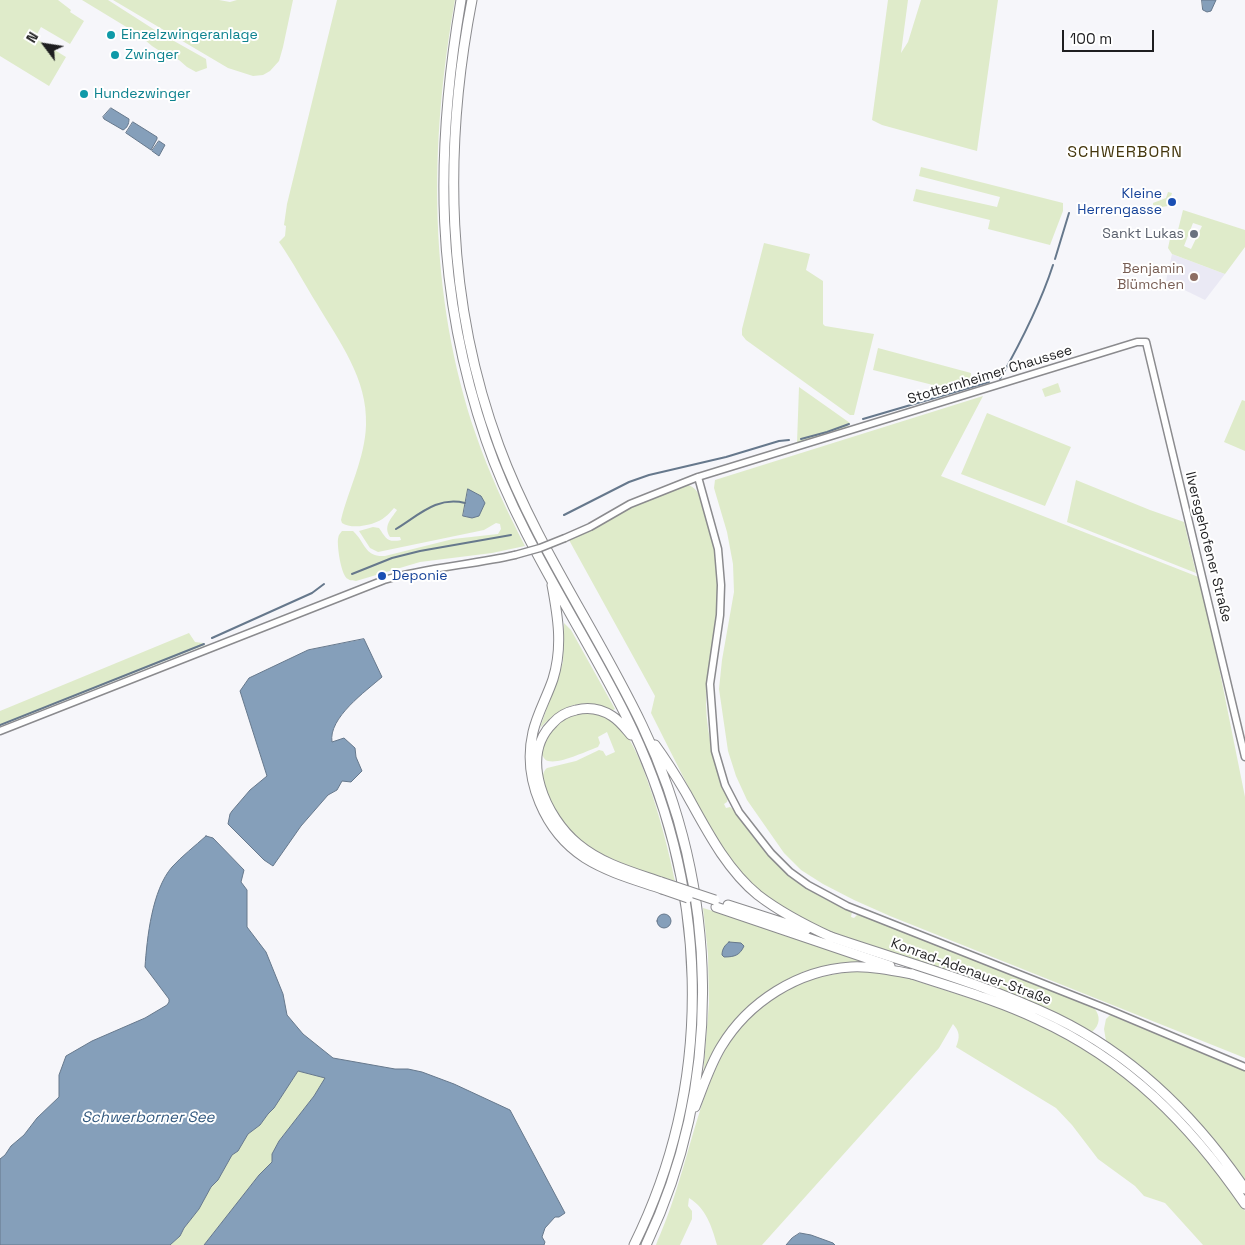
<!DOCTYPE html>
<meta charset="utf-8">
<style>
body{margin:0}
#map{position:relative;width:1245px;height:1245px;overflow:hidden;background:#f6f6fa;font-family:"Space Grotesk",sans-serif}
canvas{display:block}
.north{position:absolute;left:20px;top:20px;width:50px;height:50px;-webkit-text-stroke:4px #fff;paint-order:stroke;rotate:301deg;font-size:14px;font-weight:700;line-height:20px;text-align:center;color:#1e1e20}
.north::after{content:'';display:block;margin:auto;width:18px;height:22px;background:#1e1e20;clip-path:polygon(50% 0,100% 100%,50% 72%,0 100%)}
.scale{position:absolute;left:1062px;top:30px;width:92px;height:22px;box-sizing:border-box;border:2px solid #1e1e20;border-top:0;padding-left:6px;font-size:15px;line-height:18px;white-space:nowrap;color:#1e1e20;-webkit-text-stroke:4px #fff;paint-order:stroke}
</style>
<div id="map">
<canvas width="1245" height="1245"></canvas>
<div class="north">N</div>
<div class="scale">100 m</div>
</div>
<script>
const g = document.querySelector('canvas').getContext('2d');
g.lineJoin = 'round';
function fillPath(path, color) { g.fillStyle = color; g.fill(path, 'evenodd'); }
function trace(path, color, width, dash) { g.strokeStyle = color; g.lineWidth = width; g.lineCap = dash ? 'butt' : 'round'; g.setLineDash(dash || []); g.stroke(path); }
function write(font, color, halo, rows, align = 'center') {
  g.font = font + ' "Space Grotesk",sans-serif'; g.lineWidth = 4; g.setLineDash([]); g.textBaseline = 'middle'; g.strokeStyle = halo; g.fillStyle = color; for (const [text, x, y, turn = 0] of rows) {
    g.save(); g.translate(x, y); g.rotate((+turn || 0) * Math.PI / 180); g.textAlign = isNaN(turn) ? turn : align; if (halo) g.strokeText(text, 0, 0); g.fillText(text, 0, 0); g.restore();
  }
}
const built = new Path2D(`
 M1172 254 1225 274 1205 300 1166 281Z`);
const green = new Path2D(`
 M0 0H58L71 10 70 12 84 21 70 44 41 27 35 38 66 57 49 86 0 56Z
 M82 0H108L158 32 206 59 207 68 196 72 187 67 179 60 169 57 152 46 138 34Z
 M113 0H219L230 2 237 0H293L283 47 279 61 270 71 263 75 253 76 228 68Z
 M337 0H455C429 144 428 295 476 435 489 473 506 509 525 546L492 553 420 562 356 581C353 580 350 581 348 579 341 576 337 546 338 539 339 534 339 535 342 531H353C366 543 364 557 385 556L453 539 498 534 501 529 500 524 496 523 484 530 378 552 370 548 359 531 373 527 379 528C386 538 387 543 401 540L400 537H390C383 526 391 519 397 510L394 508C391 511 388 515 385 517 376 525 352 530 342 523L341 520C349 488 365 458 366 425 368 379 339 341 317 304 304 283 293 262 279 242L285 236 286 226 284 225 287 204ZM468 490 476 493 485 502 479 516 472 518 463 516Z
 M888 0H908L901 53 908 42 921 0H998L977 151 882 125 872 120Z
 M921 167 1063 203V211L1050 245 988 229 990 220 913 201 916 189 997 207 1000 197 919 176Z
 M1168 192 1172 193 1171 196H1170L1169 198 1171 199 1168 206 1162 207 1153 205V203L1166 198Z
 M1183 210 1245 230V247L1225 274 1172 254 1168 248 1171 234 1178 230ZM1193 223 1202 226 1191 249 1184 246Z
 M764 243 810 254 806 270 823 281V324L825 326 874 334 854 415H850L746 340 742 335V329Z
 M878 348 971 373 970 386 953 390 873 370Z
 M1058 383 1061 392 1045 397 1042 389Z
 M799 387 850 423 846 428 797 443Z
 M983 396 941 476 1201 578 1245 797V1058L890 916 854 900 823 884 801 870 784 853 747 800 736 776 728 751 719 689 722 660 734 592 733 564 727 532 714 488 715 480Z
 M1242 400 1245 401V451L1224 442Z
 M987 413 1071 447 1045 506 961 474Z
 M1076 480 1150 510 1184 522 1196 573 1067 522Z
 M688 485C700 489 701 501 705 512 716 546 720 582 716 618 713 647 706 676 706 705 707 738 716 769 728 798L727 802 724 804 726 808 730 807 734 810C752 837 772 862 798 882 814 894 833 903 852 912L851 917 854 918 858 914 1094 1008C1101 1016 1100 1025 1092 1032L1030 1002 815 927 779 905 758 890 739 871 722 848 705 820 651 713 655 696 569 540 654 496Z
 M564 623 571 630 615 709 611 711C579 696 563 706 540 728L563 662Z
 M189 633 195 642 203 643 205 645 0 726V711Z
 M580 711C592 713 607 714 617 723 643 746 668 845 675 881 625 865 566 850 547 793 545 784 539 775 547 768L576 761 599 750 603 751 606 756 615 752 607 732 598 737 600 743 598 747C586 751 561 764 548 761 544 760 543 756 541 753L542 744 562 718Z
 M703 908 792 935 874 965 807 973 804 971 800 976 750 1007 703 1076 709 1003 708 954Z
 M863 971 898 975 1006 1010 1054 1031 1105 1062 1149 1096 1206 1156 1245 1211V1245H1203L1165 1203 1144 1196 1135 1186 1098 1159 1072 1125 1056 1108 956 1047C960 1037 960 1032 953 1024L939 1048 762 1245H717C712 1227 706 1208 689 1198L688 1206 692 1211V1219L680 1245H656C710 1128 694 981 863 971Z
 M1110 1015 1245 1070V1185L1212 1138 1184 1106 1151 1075 1106 1041 1104 1029 1106 1019Z
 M298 1071 326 1078 314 1096 279 1141 272 1154V1162L259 1175 204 1245H170L180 1236 184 1228 199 1209 211 1187 218 1180 232 1155 238 1151 248 1134 260 1125 268 1114 274 1108Z`);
const water = new Path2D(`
 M1202 0H1216L1211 11 1207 12 1203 10Z
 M111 108 129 119C129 124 127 128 123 130L104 119 103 117Z
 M133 122 157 137V139L151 150 126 133Z
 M159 141 165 145 159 156 152 151Z
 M468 489 481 496 485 503 479 516 472 518 463 516Z
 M364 639 382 677C366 691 328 718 332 742L344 738 355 748 356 757 362 771 351 782 342 781 337 790 328 795 301 826 273 866 264 860 228 824 230 814 232 811 250 790 267 776 240 691 249 678 308 650Z
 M206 836 213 838 244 870 241 882 247 890V927L266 952 283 994 287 1015 303 1034 333 1058 395 1069H408L422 1072 454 1084 510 1110 565 1213 559 1217H555L545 1228 542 1237 545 1242 544 1245H204L259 1175 272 1162V1154L279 1141 314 1096 325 1078 298 1071 274 1108 268 1114 260 1125 248 1134 238 1151 232 1155 218 1180 211 1187 199 1209 184 1228 180 1236 170 1245H0V1159L5 1155 11 1146 24 1135 37 1118 59 1097V1075L66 1056 92 1041 145 1018 167 1005 169 1002V999L145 967C147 938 152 890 172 867 182 856 195 846 206 836Z
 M657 921a7 7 0 1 1 14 0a7 7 0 1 1-14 0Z
 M729 942 741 943 744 946C740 955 735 957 724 957L722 955C722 949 725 945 729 942Z
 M800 1233 811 1235 833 1243 835 1245H786L792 1238Z`);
const stream = new Path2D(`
 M1055 259 1069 213
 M1000 379C1021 342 1040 305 1053 265
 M863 419 989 382
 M801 439 827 432 849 424
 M564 515 629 482 649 475 726 457 779 441 789 440
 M396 529C419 515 437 496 465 503
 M352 574 392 558 420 551 511 535
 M212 638 312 593 324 584
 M0 725 204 644`);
const tertiary = new Path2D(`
 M698 477 718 549 721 585 720 615 710 684 715 751 725 785 739 812 771 853 790 872 808 885 847 906 1107 1009 1245 1067
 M565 538 590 527 630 504 698 477 1137 342H1146L1245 757
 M0 731 384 580C427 567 472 565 515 555`);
const trunk = new Path2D(`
 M831 937C904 962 986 984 1056 1018 1134 1056 1196 1117 1245 1189
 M912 974C954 988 997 1000 1037 1019 1127 1060 1190 1124 1245 1204`);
const motorway = new Path2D(`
 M461 0C435 154 435 290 486 440 519 537 579 622 625 714 708 881 718 1075 634 1245
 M472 0C443 149 446 303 499 446 535 544 597 631 642 725 720 889 724 1081 646 1245
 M552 585C558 617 563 647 553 679 547 697 537 714 533 732 522 779 545 832 585 858 609 873 636 880 662 889
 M631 735C625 728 620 721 612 716 601 709 588 707 576 710 567 712 559 716 553 723 518 757 546 818 578 844 602 864 632 872 661 882
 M655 745C666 760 676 776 686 793 706 829 726 869 758 895 780 912 805 925 831 937
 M728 905 806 930
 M716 907 890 966
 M695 1107C703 1087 710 1065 721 1047 748 1002 798 970 851 967 871 966 891 970 912 974`);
const tertiaryBridge = new Path2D(`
 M515 555 540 548 565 538`);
const motorwayBridge = new Path2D(`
 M661 882 715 900
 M662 889 688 898`);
const markers = [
 [111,35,5,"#0f9aa8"],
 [115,55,5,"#0f9aa8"],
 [84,94,5,"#0f9aa8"],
 [1172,202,5,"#1a4fb4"],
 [1194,234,5,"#6b7280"],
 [1194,277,5,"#8d6e63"],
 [382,576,5,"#1a4fb4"]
];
const cultureNames = [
 ["Einzelzwingeranlage",121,35],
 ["Zwinger",125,55],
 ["Hundezwinger",94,94]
];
const transitNames = [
 ["Kleine",1162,194],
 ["Herrengasse",1162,210],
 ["Deponie",392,576,"left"]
];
const worshipNames = [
 ["Sankt Lukas",1184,234]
];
const educationNames = [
 ["Benjamin",1184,269],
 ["Blümchen",1184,285]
];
const streetNames = [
 ["Stotternheimer Chaussee",990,375,-17],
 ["Ilversgehofener Straße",1208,547,76],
 ["Konrad-Adenauer-Straße",971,972,20]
];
const waterNames = [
 ["Schwerborner See",148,1118]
];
const quarterNames = [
 ["SCHWERBORN",1125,153]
];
fillPath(built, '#eae9f4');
fillPath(green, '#dfebca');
fillPath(water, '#859fba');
trace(water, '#66788c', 1);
trace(stream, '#66788c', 2);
trace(tertiary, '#8b8b8e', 9);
trace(trunk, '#8b8b8e', 11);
trace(motorway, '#8b8b8e', 11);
trace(tertiary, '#fff', 6);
trace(trunk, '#fff', 9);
trace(motorway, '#fff', 9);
trace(tertiaryBridge, '#8b8b8e', 9, []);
trace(motorwayBridge, '#8b8b8e', 11, []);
trace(tertiaryBridge, '#fff', 6);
trace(motorwayBridge, '#fff', 9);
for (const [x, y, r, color] of markers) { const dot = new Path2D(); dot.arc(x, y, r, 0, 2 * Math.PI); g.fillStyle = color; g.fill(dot); trace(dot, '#fff', 2); }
write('14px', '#0d838f', '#fff', cultureNames, 'left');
write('14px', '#164399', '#fff', transitNames, 'right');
write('14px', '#5b616d', '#fff', worshipNames, 'right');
write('14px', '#785e54', '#fff', educationNames, 'right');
write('14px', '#1e1e20', '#fff', streetNames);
write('italic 15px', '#2e567d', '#fff', waterNames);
g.letterSpacing = '1px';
write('16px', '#45370e', '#fff', quarterNames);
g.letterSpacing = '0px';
</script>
